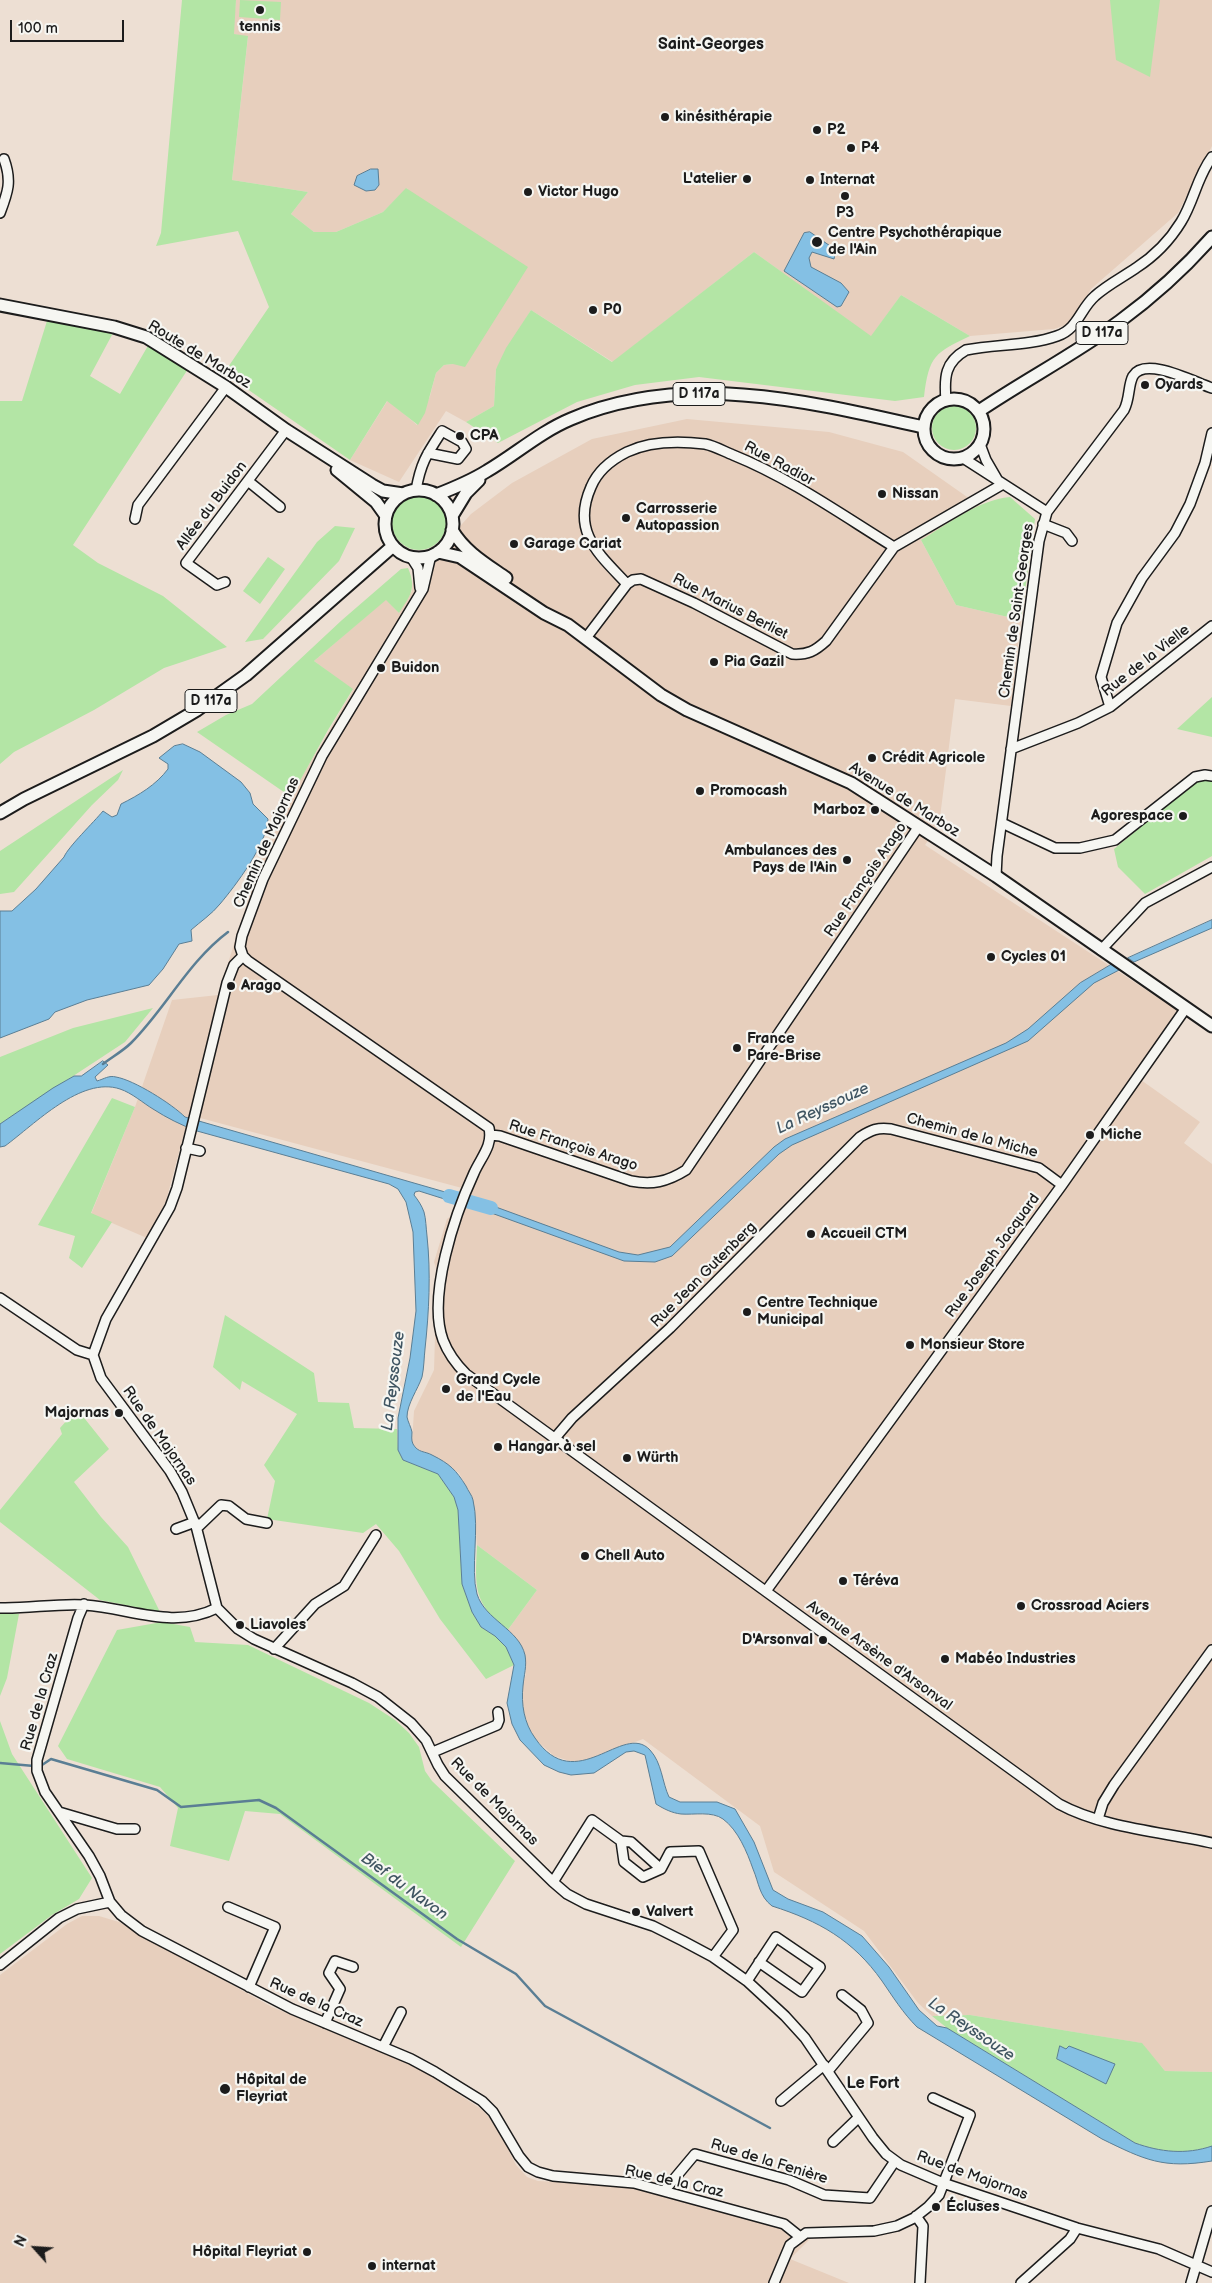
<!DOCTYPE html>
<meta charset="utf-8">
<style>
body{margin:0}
#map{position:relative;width:1212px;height:2283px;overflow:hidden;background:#eddfd3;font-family:"Balsamiq Sans",sans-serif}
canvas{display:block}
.north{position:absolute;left:10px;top:2223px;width:50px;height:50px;-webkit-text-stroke:4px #f6f6f2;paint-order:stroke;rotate:296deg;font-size:14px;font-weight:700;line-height:20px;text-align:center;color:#1c1c1c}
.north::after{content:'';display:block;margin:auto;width:18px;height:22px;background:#1c1c1c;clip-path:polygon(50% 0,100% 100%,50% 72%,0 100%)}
.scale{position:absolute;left:10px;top:20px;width:114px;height:22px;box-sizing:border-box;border:2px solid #1c1c1c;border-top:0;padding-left:6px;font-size:15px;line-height:18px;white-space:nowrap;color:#1c1c1c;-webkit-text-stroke:4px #f6f6f2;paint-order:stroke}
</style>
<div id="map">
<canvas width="1212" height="2283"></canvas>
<div class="north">N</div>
<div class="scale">100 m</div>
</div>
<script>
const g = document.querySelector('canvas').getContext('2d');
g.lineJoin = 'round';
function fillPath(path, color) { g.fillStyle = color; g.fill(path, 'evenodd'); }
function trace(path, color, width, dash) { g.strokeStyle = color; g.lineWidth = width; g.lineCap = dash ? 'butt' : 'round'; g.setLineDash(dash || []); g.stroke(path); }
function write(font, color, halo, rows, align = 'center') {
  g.font = font + ' "Balsamiq Sans",sans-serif'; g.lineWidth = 4.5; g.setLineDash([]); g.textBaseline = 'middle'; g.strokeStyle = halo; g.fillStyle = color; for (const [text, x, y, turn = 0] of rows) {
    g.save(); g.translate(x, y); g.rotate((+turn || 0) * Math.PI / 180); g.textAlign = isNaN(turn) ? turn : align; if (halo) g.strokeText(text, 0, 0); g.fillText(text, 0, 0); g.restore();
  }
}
const built = new Path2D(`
 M236 0H1212V146L1178 213 1091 289 1072 323 1054 329 970 336 901 295 871 337 754 252 613 362 531 310 496 369 494 406 466 422 446 411 399 482 350 460 388 400 417 425 430 396 436 373 444 365 453 364 407 188 383 212 336 232H314L291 214 308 192 232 180 248 37 233 34Z
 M687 419 829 432 903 452 980 506 921 540 956 605 1021 620 1011 706 955 699 939 825 925 845 1177 1010 1134 1075 1200 1122 1184 1143 1212 1164V2072L1165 2071 1141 2043 970 2015 932 2016 918 2003 864 1931 774 1872 760 1826 643 1739 590 1759 573 1762 554 1756 534 1738 523 1715V1684L526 1674 525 1655 521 1646 507 1631 537 1590 477 1545 473 1499 459 1473 417 1449 412 1442 414 1411 434 1370 437 1271 434 1262 447 1219 455 1213 462 1188 189 1115 166 1201 147 1238 91 1214 135 1107 172 1000 218 995 258 868 304 773 353 690 314 661 386 599 399 613 412 591 413 579 471 514 512 483 592 439Z
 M82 1916H99L119 1922 272 2007 421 2069 481 2109 495 2123 516 2165 527 2177 538 2181 630 2186 813 2236 790 2259 849 2283H0V1975L67 1924Z`);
const green = new Path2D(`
 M182 0H236L234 34 248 36 232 180 308 192 291 214 314 232H336L383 212 406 188 528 267 465 367 453 364 444 365 436 373 425 413 418 425 387 401 350 460 224 373 269 307 238 231 156 246 161 233Z
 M240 0 281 2 280 20 239 17Z
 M1110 0H1160L1150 77 1116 60Z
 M754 252 871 336 901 295 970 336C935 353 929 355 924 397L895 401 699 377 635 385 577 402 498 443 466 422 494 406 496 369 506 348 531 310 612 362Z
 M47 321 113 333 90 376 120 394 149 344 188 369 73 545 98 563 163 596 227 647 164 668 94 710 14 752 0 764V401H22Z
 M932 428a22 22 0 1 1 44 0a22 22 0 1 1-44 0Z
 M392 523a27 27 0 1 1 54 0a27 27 0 1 1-54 0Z
 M1010 497 1035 519 1021 620 956 605 921 540C948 524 978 500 1010 497Z
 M335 526 355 528 339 561 263 639 245 642 317 542Z
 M268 557 285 569 260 604 243 591Z
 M408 568C417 589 410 596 399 613L386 600 314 661 353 689 328 730 291 797 197 732 226 715 252 704 342 620 401 569Z
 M1212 697V737L1177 729Z
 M123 770 118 780 92 805 14 892 0 894V851Z
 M1205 779 1212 780V856L1145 894 1118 867 1114 849 1193 784Z
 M153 1008 125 1042 0 1124V1057L73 1028Z
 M112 1098 135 1107 91 1213 112 1222 82 1268 69 1258 75 1236 38 1225Z
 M225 1315 314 1373 318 1402 349 1403 354 1428 397 1429 398 1450 403 1460 438 1474 454 1497 458 1510 462 1584 472 1612 481 1627 495 1636 506 1647 514 1665 486 1679 440 1619 399 1551 376 1524 363 1533 267 1519 275 1481 264 1465 297 1414 242 1381 240 1390 213 1367Z
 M77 1409 109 1449 74 1482 101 1517 128 1547 160 1612 100 1600 0 1522V1510L62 1434 60 1428Z
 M477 1545 537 1590 507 1631C473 1602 475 1588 477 1545Z
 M0 1612 19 1614 7 1678 0 1696Z
 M162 1622 190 1627 195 1642 248 1645 369 1703 395 1720 409 1733 419 1747 425 1771 432 1781 515 1861 461 1947 280 1814 245 1811 229 1861 170 1846 178 1808 160 1787 67 1759 58 1746 117 1630Z
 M0 1721 12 1754 92 1878 79 1899 52 1915 0 1954Z
 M970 2015 1142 2043 1165 2071 1212 2072V2146C1186 2155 1160 2152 1135 2143L947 2028 932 2016Z`);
const water = new Path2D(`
 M371 169H378L379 185 375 190 366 191 354 185 357 176Z
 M810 232 836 250 834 259 812 252 809 258 811 267 841 283 849 292 841 306 837 307 784 271 804 233Z
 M183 744 200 752 241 782 250 793 253 804 268 819C267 844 236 885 220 904 212 914 200 922 191 930L192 941 179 944 163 969 149 985 87 1000 55 1012 49 1019 0 1038V911H12L36 889 64 857C68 847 94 822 103 811L112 817 117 815 121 804C139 795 156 785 168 769V764L159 758 174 746Z
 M1212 920V928L1134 962 1128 958Z
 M1114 963 1123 968 1094 983 1028 1041 792 1145 779 1154 672 1256 655 1262 624 1261 472 1206 474 1199 619 1252 638 1255 670 1247 774 1147 785 1139 1006 1043 1028 1029 1080 983Z
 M103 1061 108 1065 95 1077 97 1081C104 1079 109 1075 116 1077 134 1080 172 1104 185 1117L459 1196 457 1203 419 1191 415 1192 414 1195C418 1200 422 1206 424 1212 426 1219 426 1228 427 1236 431 1273 429 1312 425 1349 424 1358 424 1368 422 1377 418 1389 407 1404 407 1417 408 1422 411 1427 412 1432 412 1436 411 1440 413 1444 418 1453 425 1451 432 1455 450 1464 456 1470 466 1486 468 1491 472 1495 473 1500 480 1529 470 1568 477 1594 485 1620 519 1629 525 1655 527 1666 524 1675 523 1686 521 1704 524 1723 535 1738 576 1798 623 1721 650 1750 662 1763 662 1782 669 1797L680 1802H717L735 1809 754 1842 773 1890 788 1899 823 1912 862 1936 889 1967 919 2010 937 2026 947 2028 1135 2143C1160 2152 1186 2155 1212 2146V2161C1163 2169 1145 2160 1102 2139L917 2027C903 2013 893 1997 882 1981 853 1940 819 1921 772 1906 759 1896 759 1883 753 1869 747 1852 738 1830 723 1819 712 1811 694 1815 681 1814 672 1813 664 1809 656 1804L645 1755 634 1751 626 1752 594 1773 571 1775 559 1772 544 1765 520 1740 512 1724 507 1703 514 1665 506 1647 495 1636 481 1627 472 1612 462 1584 458 1510 454 1497 438 1474 403 1460 398 1450V1418L410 1358 416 1311 413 1232 406 1202 398 1189 389 1184 197 1131C181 1125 167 1118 153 1109 143 1103 132 1093 120 1089 81 1076 35 1124 5 1146L0 1147V1124L53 1088 74 1076H81Z
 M1060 2046 1066 2049 1069 2046 1115 2064 1106 2084 1057 2059Z`);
const stream = new Path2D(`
 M103 1064C112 1057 123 1051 131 1043 166 1008 188 962 228 932
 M0 1763 34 1766
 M39 1767 51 1759 157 1790 181 1807 259 1800 276 1808 457 1939 516 1974 545 2006 770 2128`);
const river = new Path2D(`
 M449 1196 491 1208`);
const minor = new Path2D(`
 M0 213C8 192 12 181 4 159
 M946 400C944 377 945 362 966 350 996 344 1029 346 1057 336 1078 329 1080 309 1095 296 1107 285 1123 277 1136 268 1153 257 1170 240 1181 222 1194 201 1197 177 1212 157
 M980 444 986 460 997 479
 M963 458 1047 512
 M248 481 280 507
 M416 490C421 462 427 454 442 431L462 442 466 449 458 459 428 453
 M135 519 138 505 226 387
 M1043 524 1066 533 1072 541
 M431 555 423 589 322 756 263 879 242 936 240 947 243 956 248 961 489 1128C493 1146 481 1157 474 1173 455 1214 427 1296 443 1340 448 1353 456 1364 466 1374L1059 1804C1103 1828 1163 1832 1212 1843
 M411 557 418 568 420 588
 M225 582 217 585 186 563 286 430
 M627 584C599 554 571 532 591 487 598 470 611 460 627 452 650 441 680 441 705 444 715 446 725 452 733 455 790 478 842 515 894 547
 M586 638 627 584 633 580 641 579 694 603 792 654C808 655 815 651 826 641L894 547 1003 484
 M1110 707 1101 677 1117 623 1142 578 1175 533 1190 504 1205 463 1212 433
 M1011 749 1078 723 1110 707 1212 626
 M1002 823 1055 848H1080L1115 840 1195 777 1205 775 1212 776
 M996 876 997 856 1039 541 1047 512 1124 410C1130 399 1128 385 1133 376 1145 356 1194 382 1212 388
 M1101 950 1145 903 1212 867
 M243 956 234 965 227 983 177 1188 170 1207 106 1319 93 1355 101 1378 170 1471 182 1492 196 1526 217 1608 238 1629 254 1639 352 1683 378 1697 411 1723 426 1740 438 1765 445 1776 553 1882 567 1894 586 1904 653 1926 683 1941 713 1957 747 1981 785 2016 805 2038 873 2138 886 2154 901 2165 943 2183 1077 2228 1159 2249 1212 2272
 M491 1135 500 1136 631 1181C652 1185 667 1182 686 1170L919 826
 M186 1148 200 1151
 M0 1298 77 1350 93 1355
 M555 1438 572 1418 670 1328 860 1137C871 1130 878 1127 891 1129L1039 1168 1062 1185
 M197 1528 221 1505 229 1506 246 1519 267 1523
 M176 1529 195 1522
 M766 1591 1062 1185 1186 1008
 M84 1604 78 1618 37 1760V1771L45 1792 89 1856 100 1876 110 1902 121 1915 142 1931 292 2009 411 2059 435 2072 482 2101 493 2112 519 2156 528 2167 538 2172 553 2176 634 2183 784 2224 799 2236
 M0 1608C28 1609 57 1603 85 1605 130 1608 173 1630 217 1608
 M274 1649 315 1604 344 1586 376 1535
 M433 1752 497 1725 499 1720 498 1712
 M59 1812 117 1829H135
 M1098 1819 1103 1803 1114 1785 1212 1650
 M621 1841 631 1842 661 1869
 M553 1882 592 1820 621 1841 624 1862 643 1877 661 1869 670 1852 699 1851 733 1930 713 1957
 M228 1907 275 1927 249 1987
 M0 1965 59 1918 77 1909 110 1902
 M747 1981 776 1937 820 1967 802 1992 759 1962
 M325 2023 340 1989 329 1973 335 1961 353 1967
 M383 2047 401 2012
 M828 2071 868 2023 861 2010 842 1995
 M781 2101 824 2065
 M833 2142 858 2118
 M664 2191 695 2154 789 2180 824 2195 870 2198 895 2161
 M916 2216 923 2226 920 2283
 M774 2283 790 2245 806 2233 874 2231 897 2226 914 2218 928 2207 939 2195 970 2115 933 2098
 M1021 2283 1070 2239 1077 2228
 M1191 2283 1212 2211`);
const major = new Path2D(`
 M0 305 114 327 146 337 226 387 286 430 372 485 383 491 403 494
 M924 429a30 30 0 1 1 60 0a30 30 0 1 1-60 0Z
 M979 411C1025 380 1075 354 1120 321 1154 296 1184 269 1212 237
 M337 470 376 502 386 516
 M385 524a34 34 0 1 1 68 0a34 34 0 1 1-68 0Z
 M436 495C454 488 471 481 487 471 516 454 540 432 571 419 684 371 809 401 923 427
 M452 516 466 493 479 480
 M452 530C465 552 486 564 506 578
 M438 552 460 557 544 613 568 625 661 695 687 710 851 783 996 876 1212 1026
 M0 813 24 799 153 736 197 710 246 675 393 546`);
const markers = [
 [260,10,5,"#1c1c1c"],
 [665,117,5,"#1c1c1c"],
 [817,130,5,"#1c1c1c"],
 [851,148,5,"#1c1c1c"],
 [747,179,5,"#1c1c1c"],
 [810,180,5,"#1c1c1c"],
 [528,192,5,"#1c1c1c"],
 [845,196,5,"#1c1c1c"],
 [817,242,6,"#1c1c1c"],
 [593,310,5,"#1c1c1c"],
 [1145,385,5,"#1c1c1c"],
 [460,436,5,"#1c1c1c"],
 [882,494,5,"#1c1c1c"],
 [626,518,5,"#1c1c1c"],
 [514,544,5,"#1c1c1c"],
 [714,662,5,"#1c1c1c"],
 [381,668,5,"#1c1c1c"],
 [872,758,5,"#1c1c1c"],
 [700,791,5,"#1c1c1c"],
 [875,810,5,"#1c1c1c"],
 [1183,816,5,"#1c1c1c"],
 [847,860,5,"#1c1c1c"],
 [991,957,5,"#1c1c1c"],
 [231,986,5,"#1c1c1c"],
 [737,1048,5,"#1c1c1c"],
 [1090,1135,5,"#1c1c1c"],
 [811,1234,5,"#1c1c1c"],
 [747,1312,5,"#1c1c1c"],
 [910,1345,5,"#1c1c1c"],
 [446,1389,5,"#1c1c1c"],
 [119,1413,5,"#1c1c1c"],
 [498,1447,5,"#1c1c1c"],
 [627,1458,5,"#1c1c1c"],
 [585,1556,5,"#1c1c1c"],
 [843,1581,5,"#1c1c1c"],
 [1021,1606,5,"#1c1c1c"],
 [240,1625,5,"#1c1c1c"],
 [823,1640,5,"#1c1c1c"],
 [945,1659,5,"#1c1c1c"],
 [636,1912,5,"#1c1c1c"],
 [225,2089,6,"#1c1c1c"],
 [936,2207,5,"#1c1c1c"],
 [307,2252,5,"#1c1c1c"],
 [372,2266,5,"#1c1c1c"]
];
const shields = [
 [1102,333,52],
 [699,394,52],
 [211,701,52]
];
const shieldNames = [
 ["D 117a",1102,333],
 ["D 117a",699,394],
 ["D 117a",211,701]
];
const poiNames = [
 ["tennis",260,27,"center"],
 ["kinésithérapie",675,117],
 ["P2",827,130],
 ["P4",861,148],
 ["L'atelier",737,179,"right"],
 ["Internat",820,180],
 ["Victor Hugo",538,192],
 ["P3",845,213,"center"],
 ["Centre Psychothérapique",828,233],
 ["de l'Ain",828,250],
 ["P0",603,310],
 ["Oyards",1155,385],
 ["CPA",470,436],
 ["Nissan",892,494],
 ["Carrosserie",636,509],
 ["Autopassion",636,526],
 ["Garage Cariat",524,544],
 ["Pia Gazil",724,662],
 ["Buidon",391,668],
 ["Crédit Agricole",882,758],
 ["Promocash",710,791],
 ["Marboz",865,810,"right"],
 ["Agorespace",1173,816,"right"],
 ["Ambulances des",837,851,"right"],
 ["Pays de l'Ain",837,868,"right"],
 ["Cycles 01",1001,957],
 ["Arago",241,986],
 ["France",747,1039],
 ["Pare-Brise",747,1056],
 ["Miche",1100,1135],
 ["Accueil CTM",821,1234],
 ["Centre Technique",757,1303],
 ["Municipal",757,1320],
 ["Monsieur Store",920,1345],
 ["Grand Cycle",456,1380],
 ["de l'Eau",456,1397],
 ["Majornas",109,1413,"right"],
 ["Hangar à sel",508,1447],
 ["Würth",637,1458],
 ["Chell Auto",595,1556],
 ["Téréva",853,1581],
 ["Crossroad Aciers",1031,1606],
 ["Liavoles",250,1625],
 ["D'Arsonval",813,1640,"right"],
 ["Mabéo Industries",955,1659],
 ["Valvert",646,1912],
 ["Hôpital de",236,2080],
 ["Fleyriat",236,2097],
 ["Écluses",946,2207],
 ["Hôpital Fleyriat",297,2252,"right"],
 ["internat",382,2266]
];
const streetNames = [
 ["Route de Marboz",199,355,31],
 ["Rue Radior",779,464,28],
 ["Allée du Buidon",212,506,-53],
 ["Rue Marius Berliet",730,607,27],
 ["Chemin de Saint-Georges",1017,611,-82],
 ["Rue de la Vielle",1146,661,-38],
 ["Avenue de Marboz",904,800,32],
 ["Chemin de Majornas",267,843,-66],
 ["Rue François Arago",866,880,-56],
 ["Chemin de la Miche",972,1136,15],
 ["Rue François Arago",573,1146,18],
 ["Rue Joseph Jacquard",993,1256,-54],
 ["Rue Jean Gutenberg",704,1275,-45],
 ["Rue de Majornas",159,1436,55],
 ["Avenue Arsène d'Arsonval",879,1656,36],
 ["Rue de la Craz",40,1702,-74],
 ["Rue de Majornas",494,1802,45],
 ["Rue de la Craz",316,2003,24],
 ["Rue de la Fenière",769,2162,17],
 ["Rue de Majornas",972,2176,20],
 ["Rue de la Craz",674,2182,13]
];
const neighbourhoodNames = [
 ["Saint-Georges",711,45],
 ["Le Fort",873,2084]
];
const waterNames = [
 ["La Reyssouze",823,1109,-25],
 ["La Reyssouze",394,1381,-83],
 ["Bief du Navon",404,1887,36],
 ["La Reyssouze",971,2030,34]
];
fillPath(built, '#e7cfbd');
fillPath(green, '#b3e5a5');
fillPath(water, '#84c0e4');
trace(water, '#5a7e94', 1);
trace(stream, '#5a7e94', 2.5);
trace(river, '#84c0e4', 14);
trace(minor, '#1c1c1c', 12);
trace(major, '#1c1c1c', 15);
trace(minor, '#f6f6f2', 9);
trace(major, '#f6f6f2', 11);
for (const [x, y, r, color] of markers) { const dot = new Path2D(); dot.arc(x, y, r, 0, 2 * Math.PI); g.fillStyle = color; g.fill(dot); trace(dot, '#f6f6f2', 2); }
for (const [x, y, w] of shields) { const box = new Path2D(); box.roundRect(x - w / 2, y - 11.5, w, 23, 4); g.fillStyle = '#f6f6f2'; g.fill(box); trace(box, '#1c1c1c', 1); }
write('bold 14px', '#1c1c1c', null, shieldNames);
write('bold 15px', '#1c1c1c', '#f6f6f2', poiNames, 'left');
write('15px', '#1c1c1c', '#f6f6f2', streetNames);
write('bold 16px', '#1c1c1c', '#f6f6f2', neighbourhoodNames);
write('italic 16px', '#405562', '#f6f6f2', waterNames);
</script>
